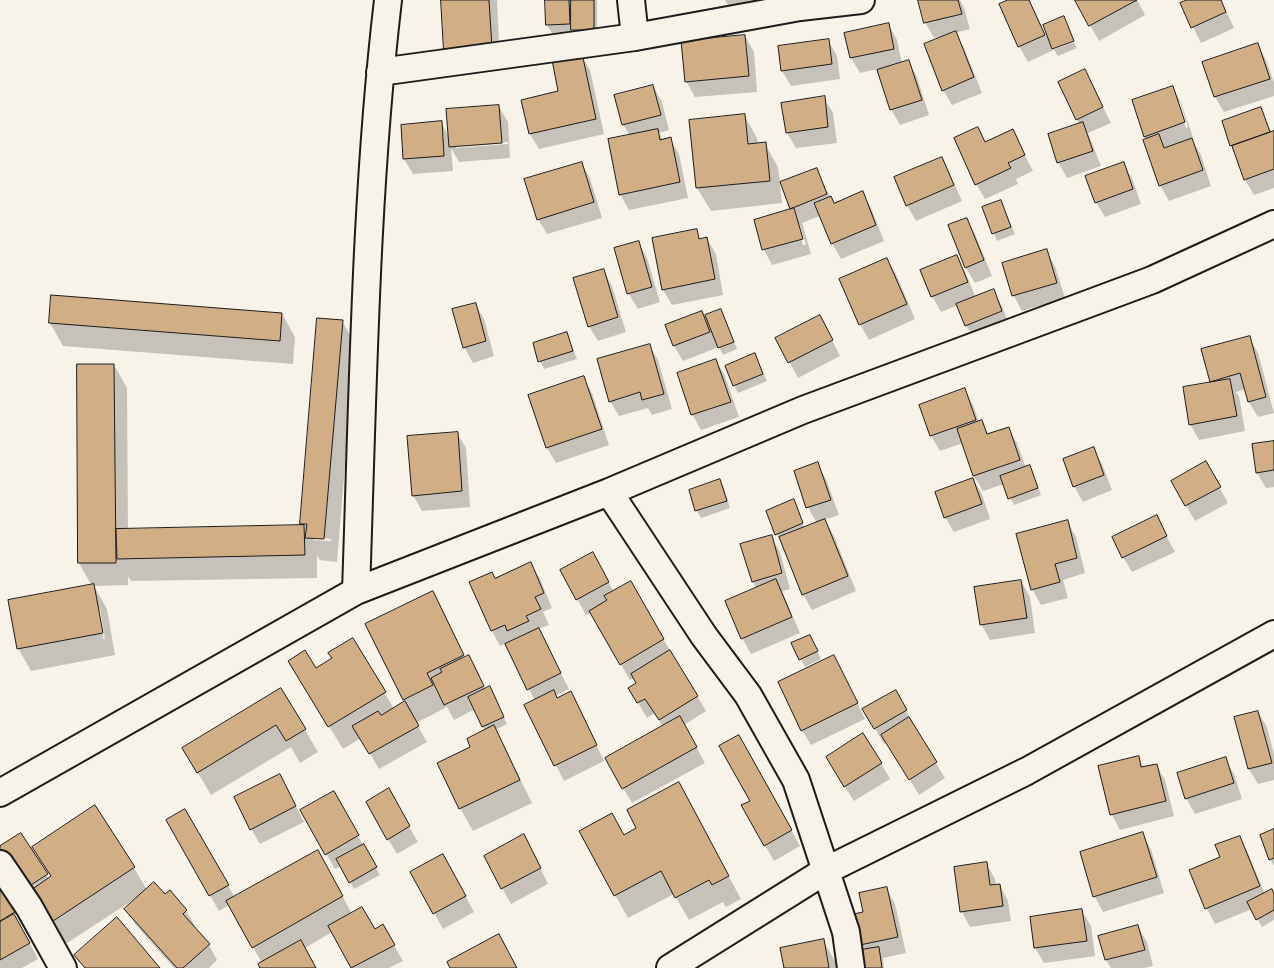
<!DOCTYPE html>
<style>
body{margin:0}
canvas{display:block;background:#f7f3e8}
</style>
<canvas width="1274" height="968"></canvas>
<script>
const g = document.querySelector('canvas').getContext('2d');
g.lineJoin = 'round';
function fillPath(path, color) { g.fillStyle = color; g.fill(path, 'evenodd'); }
function trace(path, color, width, dash) { g.strokeStyle = color; g.lineWidth = width; g.lineCap = dash ? 'butt' : 'round'; g.setLineDash(dash || []); g.stroke(path); }
const shadow = new Path2D(`
 M443 0H497L500 63Z
 M547 0H597V37L556 40 547 25Z
 M725 0H793L733 13Z
 M924 0H960L964 8 970 29 955 33 964 48 982 93 952 105 943 90V36L934 38 925 22Z
 M1011 0H1029L1046 36 1064 18 1074 39 1052 48V50L1074 42 1077 48 1058 56 1054 50 1028 62 1019 46Z
 M1076 0H1137L1145 15 1099 41Z
 M1190 0H1221L1234 28 1201 43 1182 4Z
 M889 25 897 40 902 64 909 62 917 77 929 115 900 125 891 109 878 69 860 73 851 58Z
 M745 36 754 52 757 92 695 97 686 81Z
 M828 40 837 56 840 79 791 86 782 71Z
 M1258 45 1266 60 1274 83V96L1224 112 1215 97 1204 62Z
 M581 55 590 70 604 134 539 149 530 134 560 92Z
 M1085 71 1111 123 1088 133 1101 166 1067 178 1058 162 1080 125 1077 119Z
 M653 86 662 102 669 130 659 133 663 140 670 139 679 154 688 198 629 210 620 194 630 136 623 124Z
 M1172 87 1181 103 1193 137 1191 138 1201 155 1211 186 1169 201 1160 185 1145 136ZM1177 102H1180L1188 127 1186 128Z
 M824 98 833 113 837 143 796 148 787 133Z
 M499 107 508 122 510 158 459 162 451 148 453 171 413 174 404 159 441 122 449 137ZM508 142V144L456 148V145Z
 M1260 109 1272 133H1274V188L1254 195 1245 180 1231 145Z
 M744 115 757 138 758 144H765L778 167 782 203 711 211 697 188Z
 M978 128 986 143 1012 130 1033 171 1016 179 1018 184 985 199 976 184Z
 M941 158 950 174 962 201 916 221 907 205Z
 M581 163 590 178 602 218 547 234 538 219Z
 M1123 163 1132 178 1141 204 1105 217 1096 202Z
 M816 170 834 204 862 193 871 208 884 241 841 259 832 243 820 216 802 223 811 254 772 265 764 250 756 220 792 210 791 209ZM798 225H800L806 245H803Z
 M1001 201 1015 234 997 241 984 208Z
 M966 219 975 234 992 276 975 283 966 268 950 226Z
 M696 231 701 240 707 239 716 254 723 295 672 305 663 290Z
 M638 242 647 258 660 302 638 309 629 294 616 249Z
 M1046 251 1055 266 1065 298 1022 311 1014 296 1004 264Z
 M956 256 965 272 976 298 993 291 1002 306 1010 327 975 340 966 325 958 305 941 312 932 296Z
 M887 259 896 274 915 319 869 340 860 324Z
 M604 271 612 286 626 332 598 341 589 326Z
 M475 304 484 319 494 356 473 363 464 347Z
 M701 312 707 322 724 318 737 349 723 355 719 347 683 361 674 346 667 326Z
 M282 314 295 337 293 364 63 346 50 323Z
 M319 319 342 321 355 344 337 562 320 560 317 555V578L131 581 128 576V585L94 586 107 609 115 655 31 671 18 648 92 586 79 563 114 365 127 388 128 530 301 526ZM314 537 331 539V541L314 540ZM97 609H100L105 639H103Z
 M828 332 840 356 798 378 777 339Z
 M567 334 577 359 544 369 540 361Z
 M1249 337 1258 353 1274 413 1258 417 1249 402 1245 389 1236 392 1239 396 1245 431 1199 440 1190 424 1212 383 1211 381Z
 M649 345 658 360 672 409 652 415 648 408 619 416 610 401Z
 M755 355 767 381 738 393 734 385Z
 M716 361 725 376 739 417 701 430 692 414Z
 M583 378 592 393 609 445 556 463 547 448 529 396Z
 M964 390 973 405 979 422H981L989 435 1008 428 1017 443 1026 468 1029 466 1033 474 1041 495 1014 505 1004 484 983 491 974 476 963 443 940 451 931 436Z
 M457 433 466 448 470 507 422 511 413 495Z
 M1274 442V487L1266 488 1257 473Z
 M1093 449 1102 464 1112 490 1083 502 1074 486Z
 M1206 463 1228 503 1195 521 1172 481Z
 M817 464 826 479 839 515 824 520 834 536 856 591 812 610 803 594 777 534 795 507 805 529 817 524 808 507Z
 M973 479 982 494 990 519 954 532 945 517Z
 M720 481 724 488 730 508 701 518 697 511 691 491Z
 M1156 517 1175 552 1132 572 1123 557Z
 M1067 521 1076 537 1085 573 1063 580 1068 598 1041 605 1032 589Z
 M771 536 780 552 790 589 782 591 800 633 751 654 742 638 727 602 757 589 753 582Z
 M592 554 614 592 630 583 706 711 684 725 705 763 632 803 623 788 663 727 655 713 647 718 630 689 637 683 634 678 630 680 591 613 586 615 562 571Z
 M531 564 540 579 552 608 543 612 549 625 538 629 569 689 555 696 557 699 571 693 604 761 564 781 526 706 535 701 506 643 500 646 492 631 471 583 495 580Z
 M1021 581 1030 597 1035 633 990 640 981 624Z
 M432 593 445 615H443L466 661 468 657 486 690 494 695 507 724 495 730 506 750 532 803 473 831 460 808 472 748 485 731 475 709 454 720 447 707 416 723 427 742 379 769 361 738 343 749 303 684 315 670 384 692 394 709 405 703 367 625Z
 M793 644H814L821 659 805 667Z
 M834 656 865 719 811 745 802 730Z
 M281 690 318 752 300 763 291 747 211 795 184 749Z
 M895 692 915 726 914 727 945 778 919 795 887 742 884 744 864 710Z
 M1258 712 1267 727 1274 755V780L1258 784 1249 769 1236 718Z
 M739 737 800 846 774 861 743 806 751 801Z
 M1138 758 1144 768 1156 765 1165 780 1174 816 1120 830 1112 815Z
 M1225 759 1234 774 1242 799 1195 814 1186 798Z
 M881 763 890 779 854 801 836 773Z
 M388 790 418 842 397 854 367 803Z
 M288 791 304 822 260 844 251 829Z
 M333 792 380 875 354 889 341 866 335 869 301 810Z
 M691 806 741 899 726 907 723 902 689 920 674 894 628 918 615 895 624 836Z
 M185 811 235 898 331 875 352 914 374 931 383 926 403 961 389 968H352L332 932 305 948 315 968H262V963L229 905 219 911 167 821Z
 M1274 831V866L1270 859Z
 M1142 834 1151 849 1164 893 1103 912 1095 897 1081 853Z
 M20 835 49 879 51 877 34 847 134 868 147 890 165 896 170 892 186 911 195 926 194 928 209 945 217 960 209 968H174L135 924 126 909 137 899 136 898 61 947 0 848Z
 M1239 837 1248 853 1265 894 1274 896V920L1262 927 1252 909 1215 924 1207 909 1191 871 1221 858Z
 M532 851 548 884 511 904 502 888Z
 M986 863 995 879 996 886 1000 885 1008 901 1011 921 970 927 962 912 955 868Z
 M452 871 474 912 443 929 412 873Z
 M0 887 38 959 22 968H0Z
 M886 888 895 904 906 953 883 958 884 968H858L865 913Z
 M1082 911 1091 926 1095 956 1044 963 1035 948 1031 918Z
 M1138 927 1147 942 1153 966 1144 968H1111L1106 960 1100 936Z
 M823 940 836 963 837 968H785Z`);
const building = new Path2D(`
 M441 0H489L492 48 444 51Z
 M545 0H569L570 24 546 25Z
 M571 0H594V30H571Z
 M918 0H958L962 14 924 23Z
 M1008 0H1029L1045 35 1018 47 999 4Z
 M1075 0H1137L1089 26Z
 M1187 0H1221L1226 12 1191 28 1180 3Z
 M1064 16 1074 41 1052 49 1043 25Z
 M889 23 894 49 850 58 844 33Z
 M956 31 974 77 942 91 924 44Z
 M745 35 749 76 685 82 681 41Z
 M829 39 832 64 781 71 778 46Z
 M1258 43 1270 79 1214 97 1202 62Z
 M582 53 596 119 529 134 521 100 558 91 552 60Z
 M909 60 922 100 890 110 877 70Z
 M1085 69 1103 107 1076 120 1058 82Z
 M653 85 661 115 622 125 614 95Z
 M1173 86 1185 122 1144 137 1132 100Z
 M825 96 828 127 786 133 781 103Z
 M499 105 502 143 449 147 446 109Z
 M1261 107 1270 132 1230 146 1222 121Z
 M745 114 748 144 766 142 770 181 696 188 689 120Z
 M442 121 444 156 403 159 401 125Z
 M1083 122 1093 151 1057 163 1048 134Z
 M978 127 985 142 1013 129 1025 155 1008 163 1011 168 975 185 954 138Z
 M658 129 660 140 671 137 680 182 619 195 608 139Z
 M1274 131V169L1244 180 1232 146Z
 M1159 134 1164 148 1192 138 1203 170 1159 186 1143 140Z
 M942 157 954 185 906 206 894 177Z
 M582 162 594 202 537 220 524 179Z
 M1124 162 1133 189 1095 203 1085 176Z
 M817 168 827 194 790 209 780 182Z
 M863 191 876 225 831 244 814 203 831 196 834 203Z
 M1001 200 1011 227 992 234 982 207Z
 M794 208 803 239 762 250 754 220Z
 M967 218 984 260 965 268 948 225Z
 M697 229 699 239 707 237 715 279 662 290 652 238Z
 M639 241 652 287 627 294 614 248Z
 M1047 249 1057 283 1012 296 1002 263Z
 M957 255 968 282 931 297 920 270Z
 M887 258 907 304 859 325 839 279Z
 M604 269 618 317 588 327 573 278Z
 M994 289 1002 311 965 326 956 304Z
 M51 295 282 313 280 341 49 323Z
 M476 303 486 341 463 348 452 309Z
 M721 309 734 342 718 348 705 315Z
 M702 311 710 332 673 346 665 325Z
 M820 315 833 340 788 363 775 338Z
 M317 318 343 320 324 539 305 538 307 524H300Z
 M567 332 573 351 538 362 533 343Z
 M1250 336 1266 397 1248 402 1240 373 1210 382 1201 349Z
 M650 344 664 394 642 400 640 392 609 402 597 359Z
 M755 353 763 374 733 386 725 366Z
 M716 359 731 402 691 415 677 373Z
 M77 364H114L116 563H78Z
 M584 376 602 429 546 448 528 395Z
 M1230 379 1237 416 1189 425 1183 387Z
 M965 388 976 420 930 436 919 405Z
 M982 420 987 434 1009 427 1020 460 973 476 957 429Z
 M458 432 462 491 412 496 407 436Z
 M1274 441V470L1256 473 1252 444Z
 M1094 447 1104 475 1073 487 1063 459Z
 M1206 461 1221 487 1185 506 1171 481Z
 M818 462 831 500 806 508 794 471Z
 M1030 465 1038 488 1008 499 1000 476Z
 M973 478 982 504 944 518 935 492Z
 M720 479 727 501 695 511 689 490Z
 M794 499 803 523 775 535 766 511Z
 M1157 515 1167 536 1122 558 1112 537Z
 M825 519 848 576 802 595 779 537Z
 M1068 520 1077 558 1055 564 1060 582 1031 590 1016 534Z
 M304 525 305 555 117 559 116 529Z
 M772 535 782 573 752 582 740 544Z
 M593 552 609 582 576 600 560 570Z
 M531 562 544 593 535 597 541 609 526 616 529 621 507 631 505 625 491 631 469 582 492 572 495 578Z
 M776 579 792 617 741 639 725 601Z
 M1021 580 1027 618 980 625 974 587Z
 M631 581 664 639 620 665 589 611 607 600 604 596Z
 M94 584 103 633 17 649 8 600Z
 M433 591 464 655 427 673 433 685 403 700 365 624Z
 M539 628 561 673 527 690 505 644Z
 M810 635 818 651 799 660 791 643Z
 M353 638 386 692 328 727 288 661 305 650 316 668 332 658 328 653Z
 M670 650 698 696 659 720 645 699 637 703 628 688 636 683 631 674Z
 M469 655 484 686 444 705 431 678 442 672 440 669Z
 M834 655 858 703 801 731 778 682Z
 M490 686 504 717 482 727 468 697Z
 M281 688 306 729 286 741 276 725 197 773 182 748Z
 M554 690 557 698 571 691 597 745 554 766 524 705Z
 M896 690 907 710 874 729 862 709Z
 M405 701 419 726 369 754 352 726 378 711 381 715Z
 M1258 711 1272 763 1248 769 1234 717Z
 M680 716 697 747 622 789 605 758Z
 M909 717 937 762 909 780 881 735Z
 M494 725 520 780 459 809 437 763 470 747 467 739Z
 M863 733 882 763 844 787 826 757Z
 M739 735 792 830 764 846 741 805 750 801 719 746Z
 M1139 756 1141 767 1157 764 1166 801 1110 815 1098 766Z
 M1226 757 1234 783 1185 799 1177 773Z
 M280 774 296 806 250 830 234 797Z
 M679 782 729 876 712 885 709 880 675 898 661 871 614 896 579 831 612 813 624 835 636 828 627 810Z
 M389 788 410 826 387 840 366 802Z
 M334 791 359 835 325 855 300 810Z
 M95 805 135 867 47 925 27 893 51 876 32 847Z
 M185 809 229 885 209 896 166 820Z
 M1274 829V858L1269 860 1260 835Z
 M1143 832 1157 877 1093 897 1080 852Z
 M21 833 48 874 23 890 0 853V846Z
 M524 834 541 868 501 889 484 856Z
 M1240 836 1260 886 1205 909 1189 870 1220 857 1215 845Z
 M364 844 377 867 349 883 336 859Z
 M318 850 343 896 252 948 226 901Z
 M443 854 466 896 433 914 410 872Z
 M987 862 990 885 1000 884 1003 906 960 912 954 867Z
 M154 882 165 894 170 890 187 910 183 914 210 944 183 968H177L124 909Z
 M0 885 15 912 0 921Z
 M887 887 898 937 855 946 849 915 863 912 859 893Z
 M1272 889 1274 894V910L1256 920 1247 902Z
 M362 907 375 929 383 924 395 945 351 968 328 926Z
 M1082 909 1087 941 1034 948 1030 917Z
 M14 914 30 943 0 960V922Z
 M117 917 160 968H85L74 955Z
 M1138 925 1145 950 1105 960 1098 936Z
 M499 934 517 968H450L447 962Z
 M824 939 829 968H784L780 948Z
 M301 940 316 968H260L258 964Z
 M879 947 882 968H857L854 951Z`);
const street = new Path2D(`
 M631 0 635 37
 M380 72 635 37 800 7 861 0
 M609 492 704 636 748 695 796 780 846 932 851 968
 M356 591C363 394 365 196 388 0
 M0 793 356 591 609 492 803 410 1152 280 1274 224
 M0 864 29 907 63 968
 M670 968 825 871 1027 771 1274 634`);
fillPath(shadow, '#0003');
fillPath(building, '#d1ae84');
trace(building, '#1c1c1c', 1);
trace(street, '#1c1c1c', 30);
trace(street, '#f7f3e8', 26);
</script>
